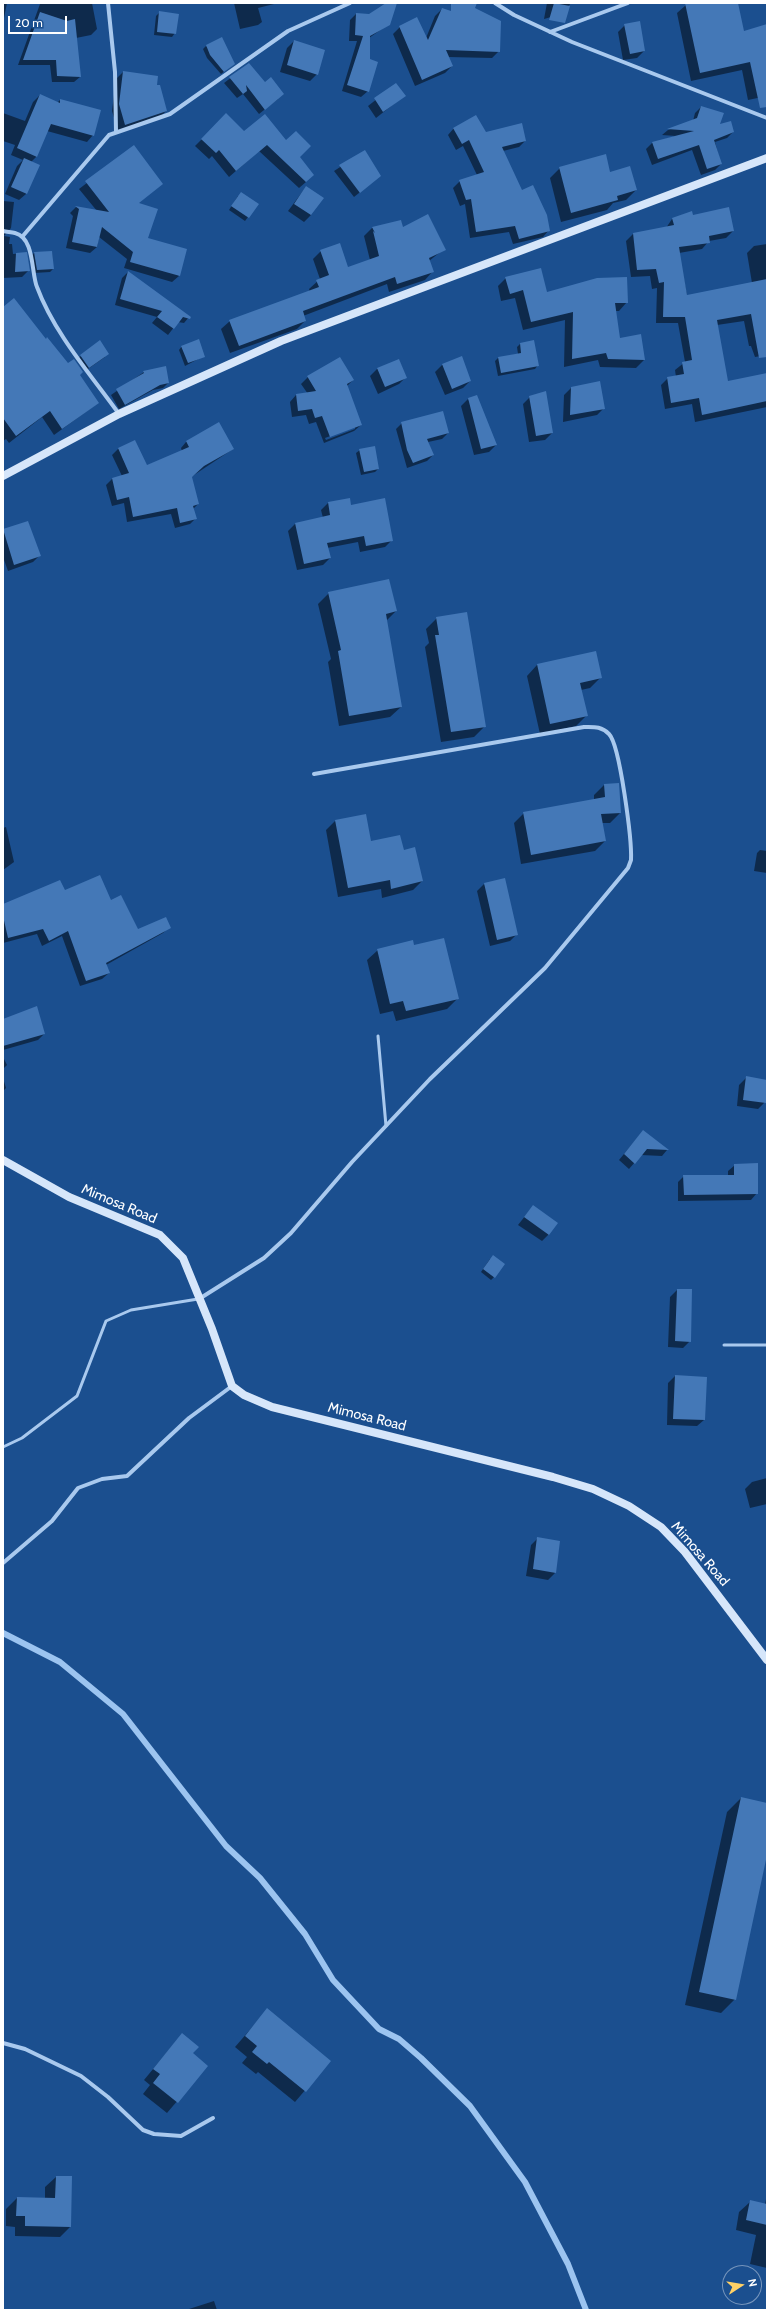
<!DOCTYPE html>
<style>
body{margin:0}
#map{position:relative;width:770px;height:2313px;overflow:hidden;background:#1b4f8f;font-family:Cabin,sans-serif}
canvas{display:block}
.frame{position:absolute;inset:0;border:4px solid #fff;pointer-events:none}
.north{position:absolute;left:722px;top:2265px;width:40px;height:40px;box-sizing:border-box;background:#1b4f8f;border:1px solid #7695bc;border-radius:50%;rotate:78deg;font-size:11px;font-weight:700;line-height:16px;text-align:center;color:#fff}
.north::after{content:'';display:block;margin:auto;width:14px;height:18px;background:#ffd166;clip-path:polygon(50% 0,100% 100%,50% 72%,0 100%)}
.scale{position:absolute;left:8px;top:16px;width:59px;height:18px;box-sizing:border-box;border:2px solid #fff;border-top:0;padding-left:5px;font-size:12px;line-height:14px;white-space:nowrap;color:#fff;-webkit-text-stroke:3px #1b4f8f;paint-order:stroke}
</style>
<div id="map">
<canvas width="770" height="2313"></canvas>
<div class="frame"></div>
<div class="north">N</div>
<div class="scale">20 m</div>
</div>
<script>
const g = document.querySelector('canvas').getContext('2d');
g.lineJoin = 'round';
function fillPath(path, color) { g.fillStyle = color; g.fill(path, 'evenodd'); }
function trace(path, color, width, dash) { g.strokeStyle = color; g.lineWidth = width; g.lineCap = dash ? 'butt' : 'round'; g.setLineDash(dash || []); g.stroke(path); }
function write(font, color, halo, rows, align = 'center') {
  g.font = font + ' Cabin,sans-serif'; g.lineWidth = 3.5; g.setLineDash([]); g.textBaseline = 'middle'; g.strokeStyle = halo; g.fillStyle = color; for (const [text, x, y, turn = 0] of rows) {
    g.save(); g.translate(x, y); g.rotate((+turn || 0) * Math.PI / 180); g.textAlign = isNaN(turn) ? turn : align; if (halo) g.strokeText(text, 0, 0); g.fillText(text, 0, 0); g.restore();
  }
}
const shadow = new Path2D(`
 M3 3H7L3 23Z
 M37 3H92L97 29 91 35 76 38 80 77 74 82H52L50 65H18L40 4Z
 M234 3H278L258 8 262 22 258 25 240 29Z
 M388 3H396L389 24 369 38 368 91 361 97 342 91 357 41H349L350 20 356 14 369 15Z
 M547 3H571L562 14 544 19Z
 M693 3H737L743 32 767 46V96L748 100 742 70 691 81 677 13 686 5Z
 M442 9 499 51 492 58 448 57 452 66 445 73 415 86 393 34 400 27 426 38 435 16Z
 M160 12 175 33 172 37 154 35 156 16Z
 M625 25 644 51 637 58 623 60 618 32Z
 M294 41 317 74 310 81 280 72 287 48Z
 M206 46 230 67 221 74 207 58 203 49Z
 M249 64 278 99 259 114 243 94 237 98 224 83Z
 M123 72 156 87 166 111 159 118 118 131 112 111 116 79Z
 M396 84 404 96 376 118 368 106Z
 M40 95 57 103 60 100 93 135 87 142 47 131 37 156 31 162 26 194 19 200 5 194 17 166 23 160 11 155 15 145 3 141V113L25 121 33 102Z
 M701 107 718 125 733 132 727 138 715 142 721 164 715 170 701 175 692 150 652 165 646 149 652 143 676 136 662 135 668 130 693 121 695 113Z
 M226 115 244 133 298 157 306 182 299 188 259 151 229 177 212 156 209 159 195 146Z
 M454 128 525 141 519 147 503 151 522 192 549 230 543 237 513 244 509 232 470 238 465 204 460 206 453 188 460 181 477 175 463 146 456 150 448 135Z
 M134 147 162 184 138 203 147 239 179 276 172 282 124 268 127 259 99 237 97 247 90 253 66 248 73 216 70 213 76 207 97 211 79 189Z
 M365 151 374 181 354 197 334 171Z
 M560 168 636 190 626 200 613 203 607 210 561 222 550 178Z
 M306 187 311 215 304 222 288 211Z
 M238 196 257 205 245 221 229 210Z
 M3 201 14 202 11 228 4 236 10 237 9 244H12L13 254 26 253 29 270 22 277 3 278Z
 M692 216 733 231 726 238 709 241 702 249 679 253 687 296 752 283 747 253 754 246 767 244V355L755 357 751 346H749L744 321 717 325 727 382 767 374V407L695 422 692 404 665 409 661 385 668 378 676 377 675 370 685 362 678 323H656L657 288 652 289 650 276 631 277 626 241 633 234 666 228 672 219Z
 M401 221 402 228 444 249 429 261 433 271 425 280 389 292 387 284 303 316 305 321 297 329 230 353 221 329 230 321 310 292 309 289 320 279 313 259 321 251 348 269 370 260 364 236 372 228Z
 M52 252 53 269 50 272 34 273 31 256 34 253Z
 M128 272 189 317 184 323 178 322 168 335 152 323 157 317 115 305 122 278Z
 M506 278 546 293 627 302 619 311H615L619 339 640 335 644 360 636 368 600 367 598 360 564 367 565 320 523 330 515 298 501 301 498 286Z
 M3 308 45 340 79 375 98 403 54 435 42 417 9 443 6 439 3 441Z
 M533 341 538 365 535 369 498 376 495 361 498 358 518 354 517 347 520 344Z
 M100 342 105 357 85 371 77 359Z
 M182 346 204 356 185 366 179 350Z
 M461 358 470 381 463 388 445 395 435 372 442 365Z
 M399 360 406 377 399 384 378 394 370 376 377 369Z
 M144 372 168 383 163 388 153 390 119 409 111 395Z
 M308 377 353 380 347 386 361 425 354 431 324 443 316 422 309 424 306 415 292 417 290 402 296 395 308 394 301 384ZM355 427V429L326 440 325 438Z
 M571 388 604 408 597 415 563 422 564 395Z
 M530 397 552 433 545 440 529 442 523 404Z
 M468 399 496 445 489 452 474 455 461 406Z
 M402 423 448 433 442 439 428 442 433 455 427 461 407 468 396 429Z
 M219 424 233 449 191 477 198 504 193 509 196 518 190 524 175 528 171 514 127 522 124 503 112 506 106 485 112 479 122 476 112 455 118 449 135 441 146 466 182 451 181 448 186 442Z
 M360 450 378 469 375 472 361 475 356 453Z
 M349 499 350 506 392 540 385 547 360 552 358 542 327 548 330 558 323 565 297 570 288 531 295 524 323 518 321 510 328 503Z
 M28 522 39 556 33 562 8 571 3 557V531Z
 M329 593 396 611 386 621 401 707 390 717 339 726 328 662 331 659 318 604Z
 M437 618 485 726 474 737 441 742 425 647 429 643 426 629Z
 M595 652 601 677 590 688 581 690 587 715 576 726 540 734 527 676 537 665Z
 M604 785 620 813 610 823H602L605 841 595 851 521 864 514 823 524 813 594 800V795Z
 M335 821 370 843 403 851 422 881 413 890 382 898 381 889 338 897 326 830Z
 M6 827 14 862 3 870V828Z
 M760 850 767 851V873L754 871 757 853Z
 M484 884 517 934 510 941 490 946 477 891Z
 M64 892 110 901 138 930 169 927 163 933 106 965 109 973 102 979 80 986 62 936 42 946 37 934 3 943V905Z
 M414 946 458 998 447 1009 396 1021 393 1011 380 1014 367 960 378 950Z
 M3 1021 44 1034 38 1040 3 1050Z
 M3 1057 7 1065 3 1069Z
 M3 1078 6 1088 3 1091Z
 M746 1078 767 1081 765 1102 758 1109 737 1106 739 1085Z
 M643 1131 667 1150 662 1156 641 1155 629 1169 619 1160Z
 M735 1165 757 1193 751 1200 678 1201V1182L684 1176H728V1171Z
 M533 1206 549 1234 542 1241 518 1225Z
 M490 1259 494 1277 491 1280 481 1272Z
 M677 1290 690 1341 683 1348 668 1347 670 1297Z
 M675 1376 704 1420 697 1426 667 1425 668 1383Z
 M767 1478V1504L750 1508 745 1489 752 1482Z
 M538 1538 555 1573 548 1580 526 1576 531 1545Z
 M741 1798 767 1804V1851L735 1999 721 2013 685 2005 727 1812Z
 M267 2010 330 2061 295 2102 258 2072 256 2074 242 2063 247 2057 235 2047Z
 M182 2034 192 2053 207 2066 167 2113 143 2094 150 2085 144 2080Z
 M56 2177H71L70 2227 60 2237 15 2236V2227L6 2226V2209L17 2198 45 2199V2187Z
 M767 2193V2268L750 2264 756 2235 736 2230 739 2212 750 2202 765 2205Z
 M214 2301 217 2310H188L189 2309Z`);
const stream = new Path2D(`
 M3 1633 60 1662 123 1714 226 1846 260 1878 305 1934 333 1980 379 2029 399 2039 421 2058 470 2106 525 2182 568 2264 586 2310`);
const building = new Path2D(`
 M386 3H397L390 25 370 36V59L378 62 369 92 347 85 363 36 355 35 356 13 369 14Z
 M451 3H477L475 8 501 21 500 52 446 50 453 66 422 80 399 26 417 17 428 40 442 8 451 11Z
 M554 3 570 6 565 23 549 20Z
 M685 3H738L744 31 767 24V107L760 108 750 62 700 73Z
 M159 11 179 14 176 34 157 32Z
 M40 12 67 21 75 19 81 77 57 76 56 60H23Z
 M640 21 645 51 630 54 624 24Z
 M222 37 235 64 224 72 210 55 206 45Z
 M294 40 325 50 318 75 287 65Z
 M249 63 265 82 271 77 284 94 265 110 246 85 247 91 243 94 229 77Z
 M123 71 158 76 157 85H160L167 111 125 125 119 104Z
 M396 83 406 96 383 112 374 98Z
 M40 94 60 103V99L101 110 94 136 51 124 37 157 17 148Z
 M701 106 724 113 720 124 731 121 734 132 714 140 722 164 707 169 699 145 658 159 652 142 694 131 667 129 697 118Z
 M226 113 244 131 265 114 286 140 296 131 311 146 300 157 314 175 306 182 267 145 236 171 219 150 216 153 201 139Z
 M476 115 486 132 522 123 526 141 502 147 522 190 533 185 547 215 550 231 519 239 515 226 476 232 471 199 466 200 459 180 484 172 469 140 462 144 453 128Z
 M134 145 163 184 139 203 158 209 148 238 187 249 180 276 130 262 133 252 102 227 97 247 72 242 79 209 75 206 109 212 85 181Z
 M365 150 381 176 360 193 339 165Z
 M606 154 610 172 630 166 637 190 617 196 618 200 571 213 559 167Z
 M24 158 40 165 27 194 11 187Z
 M306 186 324 198 311 215 294 204Z
 M241 192 259 204 249 218 231 206Z
 M729 207 734 231 709 236 710 243 679 247 687 295 767 279V357L759 358 751 314 717 320 728 381 767 373V401L702 415 699 398 671 403 667 377 684 374 682 362 692 360 685 317H663L664 282 659 283 656 269 637 270 633 233 674 225 672 218 692 211 693 215Z
 M428 214 446 250 429 258 434 272 397 284 395 277 303 311 306 321 239 346 229 320 319 287 316 280 329 275 320 250 340 243 348 267 379 256 373 231 375 233 372 227 401 220 403 227Z
 M52 251 54 269 37 270 34 252Z
 M27 252 30 271 15 272 16 253Z
 M541 268 547 292 597 278 627 277 628 303H615L620 338 641 334 645 360 608 359 606 353 572 359 573 312 531 322 523 290 510 294 505 277Z
 M128 271 191 317 190 319 183 317 174 329 157 317 162 311 120 299Z
 M14 298 46 339 47 337 68 363 74 359 83 372 80 375 99 403 62 429 50 411 16 436 3 418V307Z
 M199 339 205 357 188 363 181 346Z
 M100 340 109 354 89 368 80 355Z
 M534 340 539 366 501 373 498 357 521 353 520 343Z
 M462 356 471 381 452 389 442 364Z
 M340 357 354 380 347 384 362 425 330 437 322 416 315 418 312 409 298 411 296 394 316 391 307 376Z
 M399 359 407 378 385 387 377 368Z
 M166 366 169 383 160 385 125 405 116 389 144 373 143 371Z
 M600 381 605 409 570 415 571 387Z
 M546 391 553 433 536 436 529 396Z
 M477 395 497 445 481 449 468 398Z
 M443 411 449 433 427 439 434 455 413 463 407 450 401 422Z
 M219 422 234 449 204 466 192 477 199 504 193 506 197 519 180 523 177 508 133 517 129 497 117 500 112 478 129 473 118 448 135 440 147 465 189 447 186 441Z
 M375 446 379 469 364 472 359 449Z
 M350 498 351 505 385 498 393 541 366 546 364 536 327 543 331 558 304 564 295 523 330 515 328 502Z
 M28 521 41 556 14 565 3 529Z
 M389 579 397 611 386 614 402 707 349 716 338 651 341 650 328 592Z
 M467 612 486 727 451 732 435 635H439L436 617Z
 M596 651 602 678 580 683 588 716 550 724 537 664Z
 M619 783 621 813 601 814 606 841 531 855 523 812 605 797 604 784Z
 M366 814 371 841 400 835 404 850 415 847 423 881 391 889 390 880 348 888 335 820Z
 M100 875 111 900 121 895 138 929 166 917 171 928 106 963 110 973 86 981 68 931 49 941 43 929 8 938 3 916V904L60 880 65 890Z
 M505 878 518 935 497 940 484 883Z
 M444 938 459 999 406 1011 403 1001 390 1004 377 949 413 940 414 945Z
 M37 1006 45 1034 3 1046V1019Z
 M746 1076 767 1080 766 1103 743 1100Z
 M643 1130 669 1150 647 1149 635 1164 624 1154Z
 M758 1163V1194L684 1195 683 1175H734V1164Z
 M533 1205 558 1223 549 1235 524 1217Z
 M493 1255 505 1264 495 1278 483 1269Z
 M677 1289H692L691 1342 675 1341Z
 M675 1375 707 1377 705 1420 673 1419Z
 M537 1537 560 1541 556 1573 533 1569Z
 M741 1797 767 1803V1855L736 2000 699 1992Z
 M267 2008 331 2061 306 2092 269 2062 267 2064 252 2052 257 2046 245 2036Z
 M182 2033 199 2047 193 2053 208 2066 178 2103 153 2083 160 2074 153 2069Z
 M56 2176H72L71 2227 25 2226V2216H16L17 2197 55 2198Z
 M750 2200 767 2204V2225L746 2220Z`);
const lane = new Path2D(`
 M378 1036 386 1126
 M724 1345H767
 M3 1447 22 1438 77 1396 106 1321 131 1310 198 1299`);
const street = new Path2D(`
 M108 3 115 72 116 132
 M495 3 514 15 572 42 767 118
 M550 32 628 3
 M3 231C7 232 11 232 15 233 35 238 31 273 37 287 54 333 91 375 119 414
 M22 237 109 135 170 114 288 31 350 3
 M199 1299 264 1258 291 1233 352 1162 430 1079 545 968 628 868 631 860C632 841 620 745 609 734 601 726 594 727 584 727L314 774
 M3 1563 52 1521 78 1488 102 1479 127 1476 189 1418 232 1386
 M3 2043 25 2049 81 2076 108 2097 143 2130 154 2134 181 2136 213 2118`);
const secondary = new Path2D(`
 M3 476 119 414 281 341 767 158
 M3 1160 69 1197 160 1235 183 1258 212 1329 232 1386 244 1395 272 1407 553 1477 593 1489 629 1506 661 1527 685 1552 767 1660`);
const streetNames = [
 ["Mimosa Road",119,1204,23],
 ["Mimosa Road",367,1417,14],
 ["Mimosa Road",700,1554,49]
];
fillPath(shadow, '#0007');
trace(stream, '#9cc4f0', 6);
fillPath(building, '#4478b7');
trace(lane, '#a9c9ee', 3);
trace(street, '#a9c9ee', 4);
trace(secondary, '#d6e6fa', 8);
write('14px', '#fff', '#1b4f8f', streetNames);
</script>
